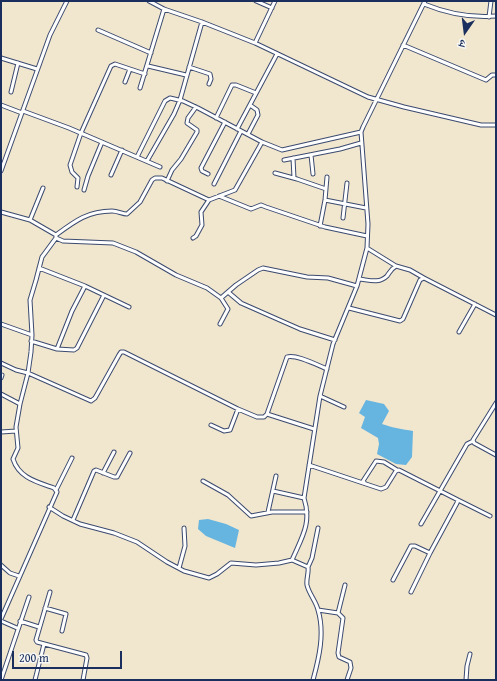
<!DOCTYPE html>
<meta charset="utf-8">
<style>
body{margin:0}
#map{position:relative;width:497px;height:681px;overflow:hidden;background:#f1e6ce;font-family:"Gentium Book Plus","Noto Serif Devanagari",serif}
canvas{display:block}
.frame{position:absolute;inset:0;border:2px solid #1b2f5e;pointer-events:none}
.north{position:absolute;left:445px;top:12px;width:40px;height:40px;-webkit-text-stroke:3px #f6f6f2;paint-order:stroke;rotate:194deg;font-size:11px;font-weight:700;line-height:16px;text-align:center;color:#1b2f5e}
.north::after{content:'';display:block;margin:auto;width:14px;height:18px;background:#1b2f5e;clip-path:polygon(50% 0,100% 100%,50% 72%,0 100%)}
.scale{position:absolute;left:12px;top:651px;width:110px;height:18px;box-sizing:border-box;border:2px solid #1b2f5e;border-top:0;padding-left:5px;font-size:12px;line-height:14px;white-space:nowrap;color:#1b2f5e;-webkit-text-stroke:3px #f6f6f2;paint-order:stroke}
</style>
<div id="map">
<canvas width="497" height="681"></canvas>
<div class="frame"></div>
<div class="north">उ</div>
<div class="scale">200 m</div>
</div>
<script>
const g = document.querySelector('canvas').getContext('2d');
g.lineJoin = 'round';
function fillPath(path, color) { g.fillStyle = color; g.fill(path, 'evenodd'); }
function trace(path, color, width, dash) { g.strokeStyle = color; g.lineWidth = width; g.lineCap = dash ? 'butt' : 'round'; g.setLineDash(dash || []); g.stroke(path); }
const water = new Path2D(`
 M366 400 384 404 389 411 382 424C393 428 402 429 413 431L412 457 406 465 396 464 377 454 379 444 378 438 361 428 365 417 359 413Z
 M208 519 226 524 239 530 235 548 206 536 198 529 199 520Z`);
const street = new Path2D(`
 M149 1 164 9 202 22 255 43 368 97 404 107 481 125H496
 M256 1 272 8
 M424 4C446 13 472 18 496 16
 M489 17 491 1
 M98 30 151 53
 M255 43 275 1
 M403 45 486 80 492 75H496
 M1 58 37 69
 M148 66 186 75
 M189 67 210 74 211 79 209 84
 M125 82 130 69
 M140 88 164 9
 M11 92 18 63
 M1 105 22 113
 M23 111 69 128 160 167
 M216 118 232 85H236L256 93
 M237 129 277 54
 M248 134 258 115 257 110 250 105
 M311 155 313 174
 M137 157 165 101 170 98 183 101 198 108 262 142
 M293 158 294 178
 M284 160 340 149 361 143
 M147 161 174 114 180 100 202 22
 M1 171 50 35 67 1
 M275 173 297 179 326 189
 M208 174 202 171 201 168 225 122
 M111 175 122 150
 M167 181 172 170 181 159 197 132V130L187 123 188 118 196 107
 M214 184 241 131
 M77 187 78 178 72 172 70 165 81 133 111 66 115 64 145 74
 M84 190 88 176 102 142
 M219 196 251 209 261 205 266 207 325 227 367 236
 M325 200 366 208
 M1 212 30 220 56 235V238L42 257 36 280 30 300 32 335 31 352 28 373 20 404 16 427 18 448 13 459C19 478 37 482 54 488L57 492 1 619
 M343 218 347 183
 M30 220 43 188
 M320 226 325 200 327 177
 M56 235C75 221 88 211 112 211 118 211 122 214 127 214L140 202 152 180 155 178H162L209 200
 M56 238 63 241 113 243 136 252 176 275 207 288 221 298 236 285 258 270 263 268 307 277 328 278 357 286
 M193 238 196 236 202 225 201 212 209 200 235 190 262 142 282 150 361 132
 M367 248 396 266
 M39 268 85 286 129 307
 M359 279C369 280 379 284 387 276 390 272 391 269 396 266L410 270 424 278
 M228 292 241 303 300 329 335 340
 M349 308 400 321 403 319 420 280 424 278 496 315
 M1 324 32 335
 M220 324 228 309 221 298
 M459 332 475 304
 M31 341 57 349 74 350 77 348 104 295
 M57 349 72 311 85 286
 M1 363 16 370 28 373 91 401 95 398 119 355 121 352H124L238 409 257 417H264L267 414 287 357C296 354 317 365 327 369
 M1 378 2 375
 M1 394 20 404
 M320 396 344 407
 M496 403 473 440 474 443 496 455
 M267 414 314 429
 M211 425 224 431 230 430 238 409
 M1 432 16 431
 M309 465 381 489 386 487 396 471 399 470 458 500 457 503 430 553 411 592
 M103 473 114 452
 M203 481 228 495 251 516 272 512H307
 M364 482 363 481 376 461 384 462 397 470
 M56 490 72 458
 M273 491 304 498
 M458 500 490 516
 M49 507 63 516 80 524 114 533 137 542 167 562 184 571 209 578 217 574 231 563 256 565 279 563 292 560 308 567C309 573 306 579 307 585 309 594 316 601 318 610 325 633 319 658 313 680
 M268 512 276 476
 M73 520 94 471 96 470 114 477H117L130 453
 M421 524 467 444 473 441
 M292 560C302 537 312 523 304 498L320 396 333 344 357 286 367 248 368 224 361 132 363 127 425 1
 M1 565 10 573 19 576
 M308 567 312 558 318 528
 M179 568 185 546 184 528
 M393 580 411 546H415L430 553
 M50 592 36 640 37 642 86 655 87 658 83 680
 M45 608 66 614 62 631
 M318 610 338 613 343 618 338 653 339 657 350 662 351 668 347 680
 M338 613 345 585
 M1 621 17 628
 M20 621 39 627
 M1 680 29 597
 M35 680 44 644
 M466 680 467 666 470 654`);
fillPath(water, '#66b4e0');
trace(street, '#3b4a6f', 5);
trace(street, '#fff', 3);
</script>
